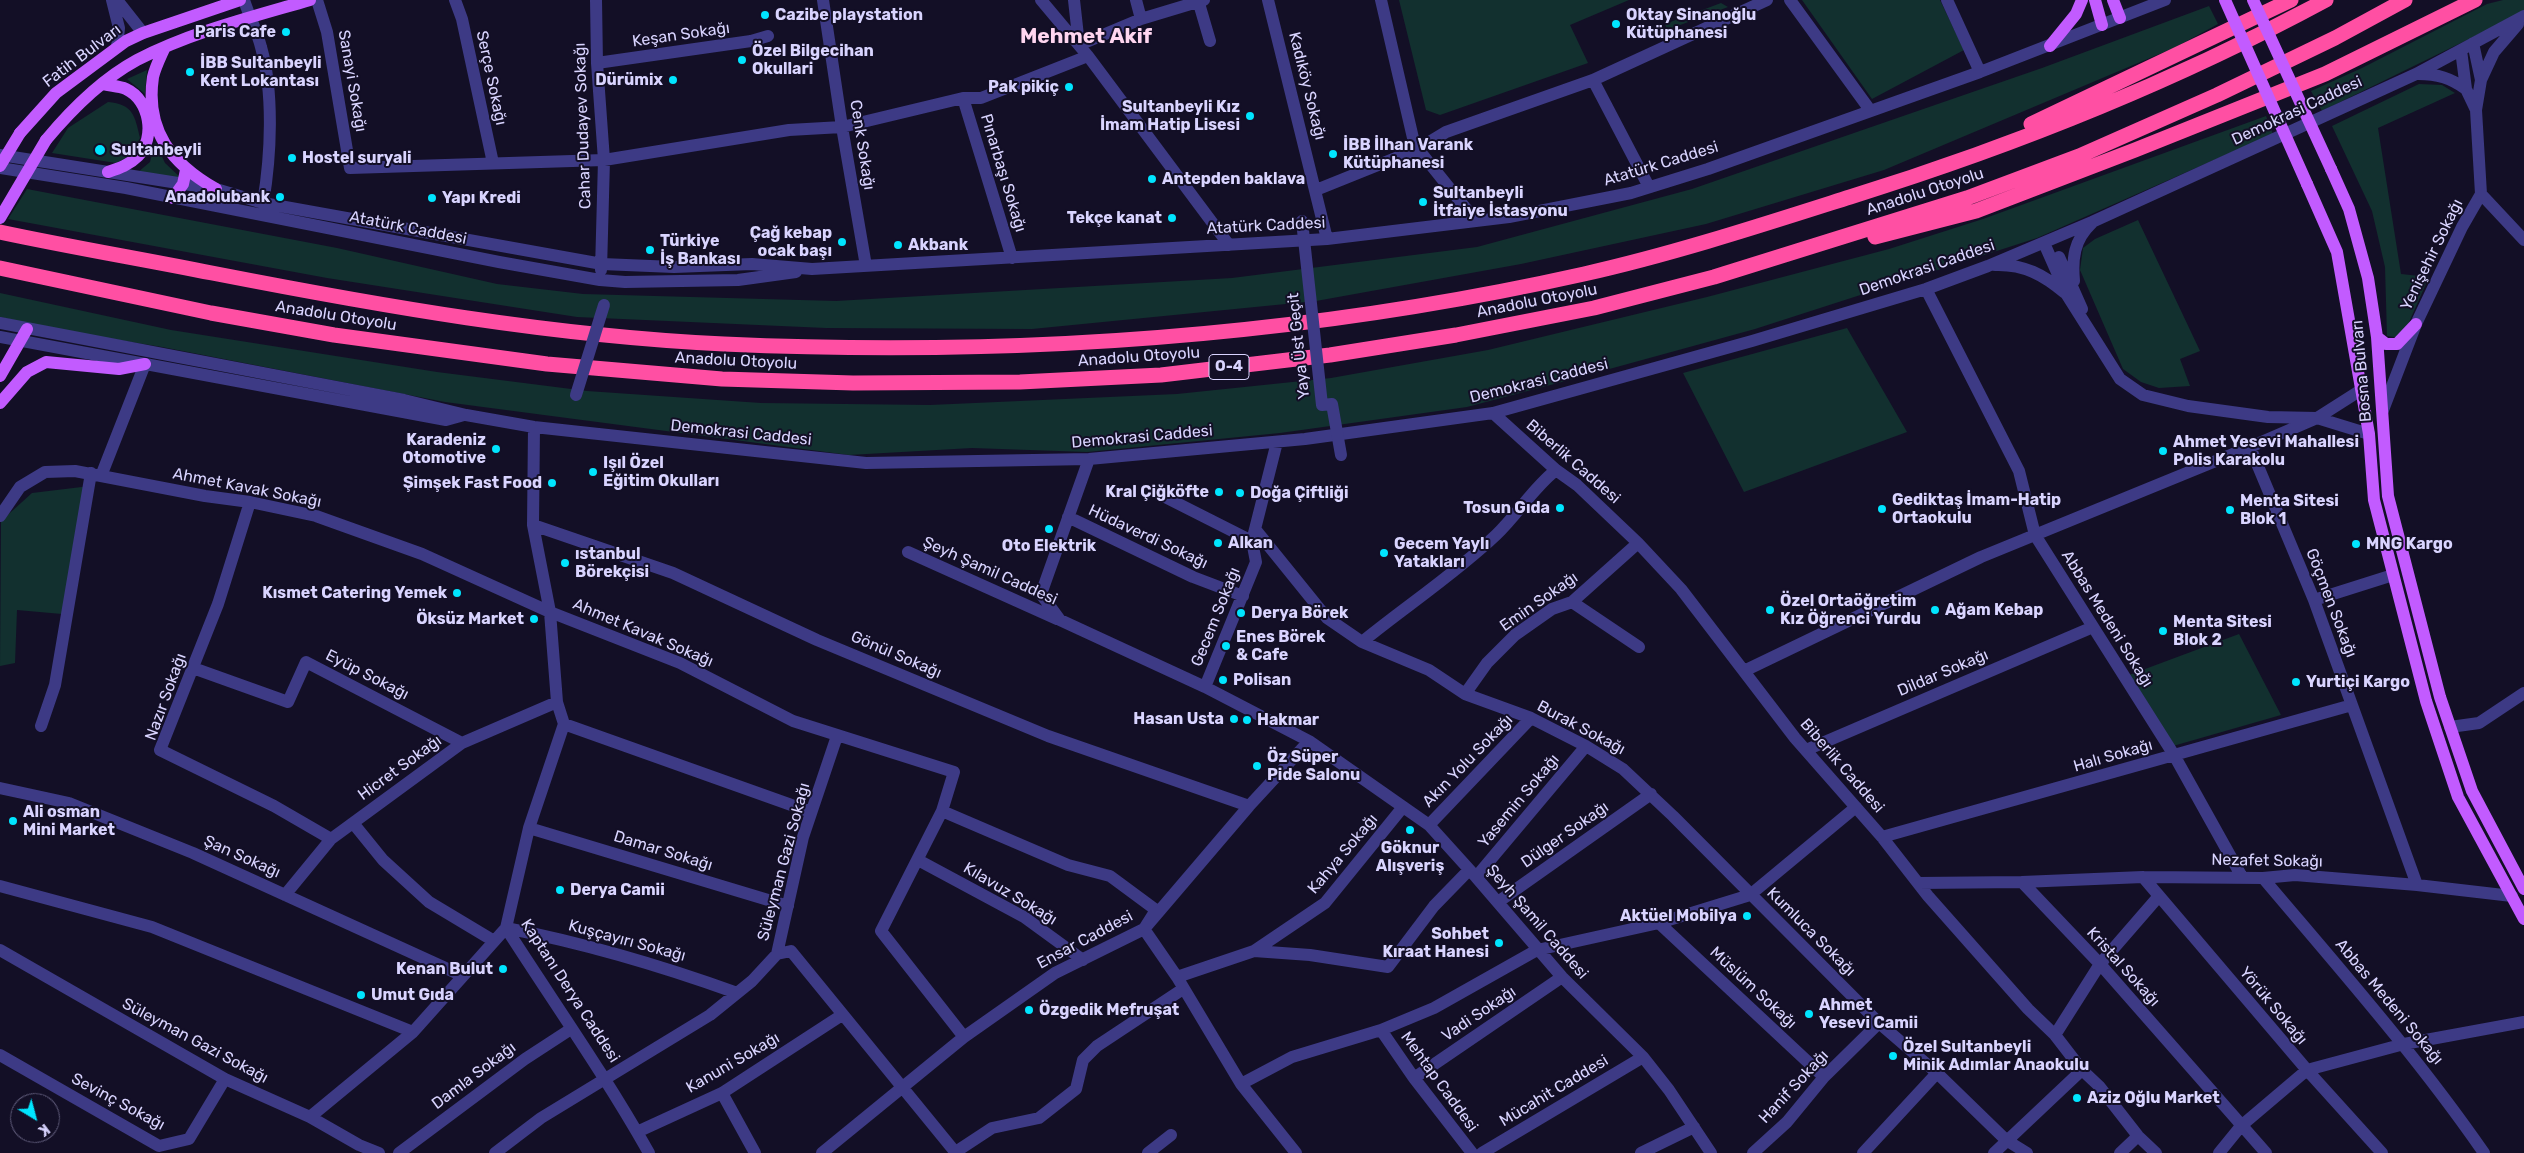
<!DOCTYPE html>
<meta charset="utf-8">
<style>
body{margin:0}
#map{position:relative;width:2524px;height:1153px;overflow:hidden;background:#130f26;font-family:Rubik,sans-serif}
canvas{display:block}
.north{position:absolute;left:10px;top:1093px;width:50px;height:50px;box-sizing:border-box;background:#130f26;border:1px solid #625e7d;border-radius:50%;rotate:143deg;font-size:14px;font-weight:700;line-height:20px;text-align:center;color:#d9d4ff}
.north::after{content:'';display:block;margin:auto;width:18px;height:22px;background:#00e5ff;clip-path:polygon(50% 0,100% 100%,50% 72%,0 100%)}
</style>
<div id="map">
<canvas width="2524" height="1153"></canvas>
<div class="north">K</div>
</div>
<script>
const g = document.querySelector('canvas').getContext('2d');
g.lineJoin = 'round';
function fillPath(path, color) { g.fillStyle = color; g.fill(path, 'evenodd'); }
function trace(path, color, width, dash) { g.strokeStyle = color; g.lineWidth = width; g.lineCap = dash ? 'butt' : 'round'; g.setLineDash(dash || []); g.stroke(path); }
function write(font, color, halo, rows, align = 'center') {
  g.font = font + ' Rubik,sans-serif'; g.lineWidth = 4; g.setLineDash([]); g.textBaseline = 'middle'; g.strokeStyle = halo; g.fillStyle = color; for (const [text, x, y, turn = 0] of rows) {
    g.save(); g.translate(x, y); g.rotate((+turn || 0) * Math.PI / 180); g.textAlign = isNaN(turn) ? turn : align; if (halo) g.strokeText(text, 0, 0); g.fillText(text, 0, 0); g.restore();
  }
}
const green = new Path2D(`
 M1399 0H1629L1570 25 1588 63 1440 115 1426 110Z
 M1802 0H1940L1964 50 1872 99Z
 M2503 0H2524V12L2322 111 2311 91 2362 68 2487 4Z
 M1721 3 1728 7 1667 30 1665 24Z
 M2209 6 2218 24 2176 47 1884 170 1706 224 1521 264 1316 301 1032 329 826 328 577 317 327 278 8 219 27 189 337 248 497 284 583 294 836 301 1232 278 1477 247 1692 189 2042 68Z
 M147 70 145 94 127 79Z
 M2419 84 2442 85 2455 93 2378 128 2401 274 2429 277 2402 338 2387 336 2385 267 2372 211 2332 126Z
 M108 102C133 104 135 116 140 138L130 156 116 163 52 153 68 128Z
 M2266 116 2273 134 2037 238 1755 329 1573 379 1467 407 1280 433 1087 452 972 448 849 455 445 402 162 347 63 331 0 317V293L171 330 437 372 587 391 761 403 930 405 1177 394 1331 378 1488 350 1707 297 1889 249 1983 219Z
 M155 142 165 163 181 178 137 173 150 162Z
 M2138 220 2200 351 2180 359 2190 386 2159 388 2141 382 2123 369 2080 270 2083 248 2095 239Z
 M1847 328 1907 432 1744 492 1683 373Z
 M90 486 62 614 17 610 15 663 0 666 1 521 32 493Z
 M2239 634 2281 715 2173 746 2129 675Z`);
const minor = new Path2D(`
 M112 0 119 28 117 47
 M117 0 143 33
 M244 0C249 16 257 31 261 47 274 93 271 156 263 203
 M317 0 327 32 350 168 604 160 789 130 842 127 963 98H981L1088 56
 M455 0 462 19 493 163
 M596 0 597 63 604 160 601 270
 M823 0 842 127 866 266
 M1041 0 1088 56 1229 245
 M1074 0 1079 45 1141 19 1204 0
 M1136 0 1141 19
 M1198 0 1210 41
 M1268 0 1327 239
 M1381 0 1413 138 1418 149 1476 221
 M1790 0 1870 110
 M1947 0 1980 72
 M2461 50 2466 89 2476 110
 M597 63 751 41 768 36
 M2418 74C2438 74 2450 78 2466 89
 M1593 80 1649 187
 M2481 80 2494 52 2518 24
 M963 98 1012 258
 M0 155 216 189 263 203 602 264 674 267 752 264 812 269 1327 239 1509 217 1631 193 1708 169 1980 72 2165 0
 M0 168 126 188 499 262 600 280 625 282 738 280 796 272
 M1316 190 1418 149 1446 132 1593 80 1767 0
 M2481 194 2524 240
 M2044 243 2067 295 2120 379 2143 395 2188 406 2268 417 2317 418 2369 434
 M2059 257 2082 309
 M1995 265C2024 264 2044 275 2065 293
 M2074 281C2072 259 2074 240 2091 224
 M1926 289 2019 471 2035 535 2174 755 2242 877
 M0 323 404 400 466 415 534 427 866 463 1089 459 1305 439 1493 413 1752 341 1926 289 1988 266 2092 222 2344 107 2416 74 2524 16
 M0 337 446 420 464 415
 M2383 410 2416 324 2462 227 2481 194 2476 110 2481 80 2473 43
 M1493 413 1556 470 1577 485 1638 543 1681 589 1795 738 1882 837 1928 896 2028 1009 2055 1035 2082 1070 2099 1086 2138 1136 2156 1153
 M534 427 533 525 550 612 557 702 564 724 529 828 506 928C554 1003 605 1075 649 1153
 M2250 447 2314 600 2417 885
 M1089 459 1041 594 1060 620 1205 687 1309 741 1429 825 1476 877 1562 977 1643 1057 1669 1090 1711 1153
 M101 476 145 364
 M1157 493 1252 541
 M250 502 218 604 160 750 274 806 331 839
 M0 516 20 487 45 472 75 471 205 496 250 502 316 516 422 554 550 612 680 663 793 721 954 772 942 811 881 931 964 1037
 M1068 517 1193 577 1243 596
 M533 525 673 573 817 640 1048 736 1249 806
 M1255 529 1327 618 1362 642 1429 670 1465 694 1531 718 1586 746 1623 769 1673 816 1879 1023 1937 1073 2006 1140 2027 1153
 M908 552 1057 619
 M2314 600 2393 575
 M1572 602 1639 647
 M1362 642C1406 606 1455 574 1496 535 1518 514 1533 488 1556 470
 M193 668 288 702 306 662 462 743
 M1744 671 1981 557 2250 447 2317 418 2361 390
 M1205 687 1256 562 1252 541 1277 442
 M1465 694 1487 663 1515 635 1552 609 1572 602 1638 543
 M564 724 811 812
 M41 726 55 685 91 473
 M2450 727 2479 723 2524 693
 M1806 750 2093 627
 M0 788 69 803 193 853 463 976
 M942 811 1068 865 1110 876 1156 910 1144 929 1177 977 1241 1084
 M353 823 383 860 429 902 494 941
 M1429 825 1531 718
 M529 828 788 906
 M1882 837 2352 705
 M918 860 1024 917 1083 960
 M1476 877 1586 746
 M2143 877 2307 1070 2382 1153
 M2263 878C2339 968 2417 1056 2484 1153
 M2022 882 2143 877 2263 878 2295 875 2417 885 2512 896
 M1918 883 2022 882 2100 964 2266 1153
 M0 886 152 927 413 1032 506 928C584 943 662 966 737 993
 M285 895 331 839 462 743 557 702
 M1498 902 1651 794
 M1659 923 1824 1077
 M0 950 225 1079 310 1117 359 1145 379 1153
 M1254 951 1325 903 1403 807
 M777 954 791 951 956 1153
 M1177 977 1254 951 1310 955 1388 967 1434 906 1469 870
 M1381 1030 1414 1078 1472 1153
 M2055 1035 2100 964 2159 896
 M0 1055 159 1146 189 1139 225 1079
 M1414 1078 1562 977
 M722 1093 755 1153
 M310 1117 413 1032
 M637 1132 722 1093 842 1015
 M399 1153 525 1059 571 1029
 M495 1153 541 1118 710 1015 752 981 777 954 803 837 837 736
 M822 1153 964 1037 1055 973 1144 929 1249 806 1309 741
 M954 1153 992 1128 1039 1118 1076 1089 1083 1060 1097 1046 1183 989
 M1148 1153 1171 1135
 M1296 1153 1241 1084 1292 1057 1381 1030 1434 1008 1537 950 1659 923 1750 895 1856 807
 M1482 1153 1643 1057
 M1641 1153 1694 1127
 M1753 1153 1787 1122 1824 1077 1879 1023
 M1863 1153 1937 1073
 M1994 1153 2082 1070
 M2120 1153 2138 1136
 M2219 1153 2241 1126 2307 1070 2404 1044 2524 1022`);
const major = new Path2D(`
 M2095 0 2102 25
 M2113 0 2120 18
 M2050 46 2076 14 2082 0
 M164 49C160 58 155 68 153 77 145 131 172 164 216 189
 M103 84C110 86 119 86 126 89 150 100 156 138 138 156 129 165 120 168 108 172
 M20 133 56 93 126 41 143 33 240 0
 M46 140C71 110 102 79 137 60 191 32 252 17 310 0
 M2331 169 2349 209 2368 278 2377 337 2388 496 2440 697 2472 791 2524 889
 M2307 184 2337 252 2369 434 2374 500 2426 701 2458 797 2524 919
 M173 198 183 184 186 170
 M2377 337 2386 344H2397L2416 324
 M0 376 27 329
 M0 403 27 372 46 362 119 369 145 364`);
const highway = new Path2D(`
 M2031 124 2291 0
 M0 232C70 247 142 259 212 273 381 306 552 336 724 344 1012 357 1302 337 1584 274 1673 254 1762 225 1850 197 2014 146 2174 82 2326 0
 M1875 237 1976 211 2135 150 2325 74 2475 0
 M0 268 211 313 334 335 547 364 722 379 853 383 1020 382 1161 375 1330 355 1456 335 1594 308 1714 277 1967 198 2079 156 2217 95 2335 38 2405 0`);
const minorBridge = new Path2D(`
 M1302 221 1322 405 1332 404 1341 455
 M576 395 604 305`);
const majorBridge = new Path2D(`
 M2225 0 2307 184
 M2253 0 2331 169
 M0 166 20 133
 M0 218 46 140`);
const markers = [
 [765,15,5,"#00e5ff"],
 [1616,24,5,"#00e5ff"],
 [286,32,5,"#00e5ff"],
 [742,60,5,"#00e5ff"],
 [190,72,5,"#00e5ff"],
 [673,80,5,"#00e5ff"],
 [1069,87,5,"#00e5ff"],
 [1250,116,5,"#00e5ff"],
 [100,150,6,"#00e5ff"],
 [1333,154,5,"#00e5ff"],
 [292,158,5,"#00e5ff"],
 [1152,179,5,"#00e5ff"],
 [280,197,5,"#00e5ff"],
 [432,198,5,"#00e5ff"],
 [1423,202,5,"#00e5ff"],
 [1172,218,5,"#00e5ff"],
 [842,242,5,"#00e5ff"],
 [898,245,5,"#00e5ff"],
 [650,250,5,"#00e5ff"],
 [496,449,5,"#00e5ff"],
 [2163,451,5,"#00e5ff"],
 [593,472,5,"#00e5ff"],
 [552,483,5,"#00e5ff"],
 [1219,492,5,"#00e5ff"],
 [1240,493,5,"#00e5ff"],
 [1560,508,5,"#00e5ff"],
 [1882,509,5,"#00e5ff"],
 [2230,510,5,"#00e5ff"],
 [1049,529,5,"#00e5ff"],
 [1218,543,5,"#00e5ff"],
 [2356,544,5,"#00e5ff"],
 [1384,553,5,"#00e5ff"],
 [565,563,5,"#00e5ff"],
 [457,593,5,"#00e5ff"],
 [1770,610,5,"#00e5ff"],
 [1935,610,5,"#00e5ff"],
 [1241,613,5,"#00e5ff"],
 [534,619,5,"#00e5ff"],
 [2163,631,5,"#00e5ff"],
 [1226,646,5,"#00e5ff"],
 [1223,680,5,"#00e5ff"],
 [2296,682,5,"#00e5ff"],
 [1234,719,5,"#00e5ff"],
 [1247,720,5,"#00e5ff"],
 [1257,766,5,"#00e5ff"],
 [13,821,5,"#00e5ff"],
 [1410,830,5,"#00e5ff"],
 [560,890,5,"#00e5ff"],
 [1747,916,5,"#00e5ff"],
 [1499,943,5,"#00e5ff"],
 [503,969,5,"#00e5ff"],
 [361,995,5,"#00e5ff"],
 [1029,1010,5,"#00e5ff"],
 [1809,1014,5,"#00e5ff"],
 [1893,1056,5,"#00e5ff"],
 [2077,1098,5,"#00e5ff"]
];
const shields = [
 [1229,367,40]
];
const shieldNames = [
 ["O-4",1229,367]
];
const poiNames = [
 ["Cazibe playstation",775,15],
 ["Oktay Sinanoğlu",1626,15],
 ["Kütüphanesi",1626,33],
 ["Paris Cafe",276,32,"right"],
 ["Özel Bilgecihan",752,51],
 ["Okullari",752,69],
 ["İBB Sultanbeyli",200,63],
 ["Kent Lokantası",200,81],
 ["Dürümix",663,80,"right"],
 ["Pak pikiç",1059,87,"right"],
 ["Sultanbeyli Kız",1240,107,"right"],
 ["İmam Hatip Lisesi",1240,125,"right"],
 ["İBB İlhan Varank",1343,145],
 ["Kütüphanesi",1343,163],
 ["Sultanbeyli",111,150],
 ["Hostel suryali",302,158],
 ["Antepden baklava",1162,179],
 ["Sultanbeyli",1433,193],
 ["İtfaiye İstasyonu",1433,211],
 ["Anadolubank",270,197,"right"],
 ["Yapı Kredi",442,198],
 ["Tekçe kanat",1162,218,"right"],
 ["Çağ kebap",832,233,"right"],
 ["ocak başı",832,251,"right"],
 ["Türkiye",660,241],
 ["İş Bankası",660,259],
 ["Akbank",908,245],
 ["Karadeniz",486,440,"right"],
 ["Otomotive",486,458,"right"],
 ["Ahmet Yesevi Mahallesi",2173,442],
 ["Polis Karakolu",2173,460],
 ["Işıl Özel",603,463],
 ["Eğitim Okulları",603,481],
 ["Şimşek Fast Food",542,483,"right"],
 ["Kral Çiğköfte",1209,492,"right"],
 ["Doğa Çiftliği",1250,493],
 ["Gediktaş İmam-Hatip",1892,500],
 ["Ortaokulu",1892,518],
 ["Menta Sitesi",2240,501],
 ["Blok 1",2240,519],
 ["Tosun Gıda",1550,508,"right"],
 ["Alkan",1228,543],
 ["Gecem Yaylı",1394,544],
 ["Yatakları",1394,562],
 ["MNG Kargo",2366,544],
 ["Oto Elektrik",1049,546,"center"],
 ["ıstanbul",575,554],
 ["Börekçisi",575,572],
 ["Kısmet Catering Yemek",447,593,"right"],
 ["Özel Ortaöğretim",1780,601],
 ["Kız Öğrenci Yurdu",1780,619],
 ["Ağam Kebap",1945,610],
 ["Derya Börek",1251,613],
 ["Öksüz Market",524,619,"right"],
 ["Menta Sitesi",2173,622],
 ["Blok 2",2173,640],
 ["Enes Börek",1236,637],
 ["& Cafe",1236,655],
 ["Polisan",1233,680],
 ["Yurtiçi Kargo",2306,682],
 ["Hasan Usta",1224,719,"right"],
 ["Hakmar",1257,720],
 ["Öz Süper",1267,757],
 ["Pide Salonu",1267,775],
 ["Ali osman",23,812],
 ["Mini Market",23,830],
 ["Göknur",1410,848,"center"],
 ["Alışveriş",1410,866,"center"],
 ["Derya Camii",570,890],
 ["Aktüel Mobilya",1737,916,"right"],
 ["Sohbet",1489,934,"right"],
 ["Kıraat Hanesi",1489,952,"right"],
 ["Kenan Bulut",493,969,"right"],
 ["Umut Gıda",371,995],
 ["Ahmet",1819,1005],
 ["Yesevi Camii",1819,1023],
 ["Özgedik Mefruşat",1039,1010],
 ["Özel Sultanbeyli",1903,1047],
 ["Minik Adımlar Anaokulu",1903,1065],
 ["Aziz Oğlu Market",2087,1098]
];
const streetNames = [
 ["Keşan Sokağı",681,35,-8],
 ["Fatih Bulvarı",82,56,-37],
 ["Serçe Sokağı",491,78,78],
 ["Sanayi Sokağı",352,81,80],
 ["Kadıköy Sokağı",1307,86,76],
 ["Demokrasi Caddesi",2297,111,-25],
 ["Cahar Dudayev Sokağı",583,126,-92],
 ["Cenk Sokağı",862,145,81],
 ["Atatürk Caddesi",1661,164,-17],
 ["Pınarbaşı Sokağı",1003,173,73],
 ["Anadolu Otoyolu",1925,192,-18],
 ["Atatürk Caddesi",1266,226,-3],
 ["Atatürk Caddesi",408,228,11],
 ["Yenişehir Sokağı",2432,255,-64],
 ["Demokrasi Caddesi",1927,268,-19],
 ["Anadolu Otoyolu",1537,301,-11],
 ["Anadolu Otoyolu",336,316,9],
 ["Yaya Üst Geçit",1299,346,-96],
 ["Anadolu Otoyolu",1139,357,-4],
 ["Anadolu Otoyolu",736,361,3],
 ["Bosna Bulvarı",2362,371,-95],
 ["Demokrasi Caddesi",1539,381,-14],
 ["Demokrasi Caddesi",741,433,6],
 ["Demokrasi Caddesi",1142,437,-5],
 ["Biberlik Caddesi",1573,462,41],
 ["Ahmet Kavak Sokağı",247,488,11],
 ["Hüdaverdi Sokağı",1148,537,25],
 ["Şeyh Şamil Caddesi",990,571,24],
 ["Emin Sokağı",1539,602,-35],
 ["Göçmen Sokağı",2331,603,69],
 ["Gecem Sokağı",1216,617,-68],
 ["Abbas Medeni Sokağı",2107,619,58],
 ["Ahmet Kavak Sokağı",643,633,23],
 ["Gönül Sokağı",896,655,23],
 ["Dildar Sokağı",1943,673,-23],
 ["Eyüp Sokağı",367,675,27],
 ["Nazır Sokağı",166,697,-70],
 ["Burak Sokağı",1581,728,28],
 ["Halı Sokağı",2113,756,-16],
 ["Akın Yolu Sokağı",1468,761,-46],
 ["Biberlik Caddesi",1842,766,49],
 ["Hicret Sokağı",400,768,-36],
 ["Yasemin Sokağı",1519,801,-50],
 ["Dülger Sokağı",1565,835,-35],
 ["Damar Sokağı",663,851,17],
 ["Kahya Sokağı",1343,854,-50],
 ["Şan Sokağı",242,857,24],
 ["Nezafet Sokağı",2267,861,1],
 ["Süleyman Gazi Sokağı",784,862,-75],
 ["Kılavuz Sokağı",1010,894,31],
 ["Şeyh Şamil Caddesi",1537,922,49],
 ["Kumluca Sokağı",1811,932,45],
 ["Ensar Caddesi",1085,940,-28],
 ["Kuşçayırı Sokağı",627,941,15],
 ["Kristal Sokağı",2123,967,48],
 ["Müslüm Sokağı",1753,988,43],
 ["Kaptanı Derya Caddesi",570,991,57],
 ["Abbas Medeni Sokağı",2389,1002,50],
 ["Yörük Sokağı",2273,1006,50],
 ["Vadi Sokağı",1479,1014,-34],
 ["Süleyman Gazi Sokağı",195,1041,28],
 ["Kanuni Sokağı",733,1063,-30],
 ["Damla Sokağı",474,1076,-37],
 ["Mehtap Caddesi",1439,1082,54],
 ["Hanif Sokağı",1794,1087,-47],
 ["Mücahit Caddesi",1554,1091,-31],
 ["Sevinç Sokağı",118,1102,28]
];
const districtNames = [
 ["Mehmet Akif",1086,37]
];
fillPath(green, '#12302f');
trace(minor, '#3d3a85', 12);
trace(major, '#c25bff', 12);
trace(highway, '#ff4fa3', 15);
trace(minorBridge, '#3d3a85', 12);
trace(majorBridge, '#c25bff', 12);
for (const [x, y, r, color] of markers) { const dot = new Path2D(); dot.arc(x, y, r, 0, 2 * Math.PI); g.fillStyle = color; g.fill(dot); trace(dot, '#130f26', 2); }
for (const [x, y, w] of shields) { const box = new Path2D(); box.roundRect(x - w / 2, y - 12.5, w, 25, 4); g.fillStyle = '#130f26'; g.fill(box); trace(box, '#d9d4ff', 1); }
write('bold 15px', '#d9d4ff', null, shieldNames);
write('bold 16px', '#d9d4ff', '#130f26', poiNames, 'left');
write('16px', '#d9d4ff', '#130f26', streetNames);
write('bold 21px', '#ffd6f0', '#130f26', districtNames);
</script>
